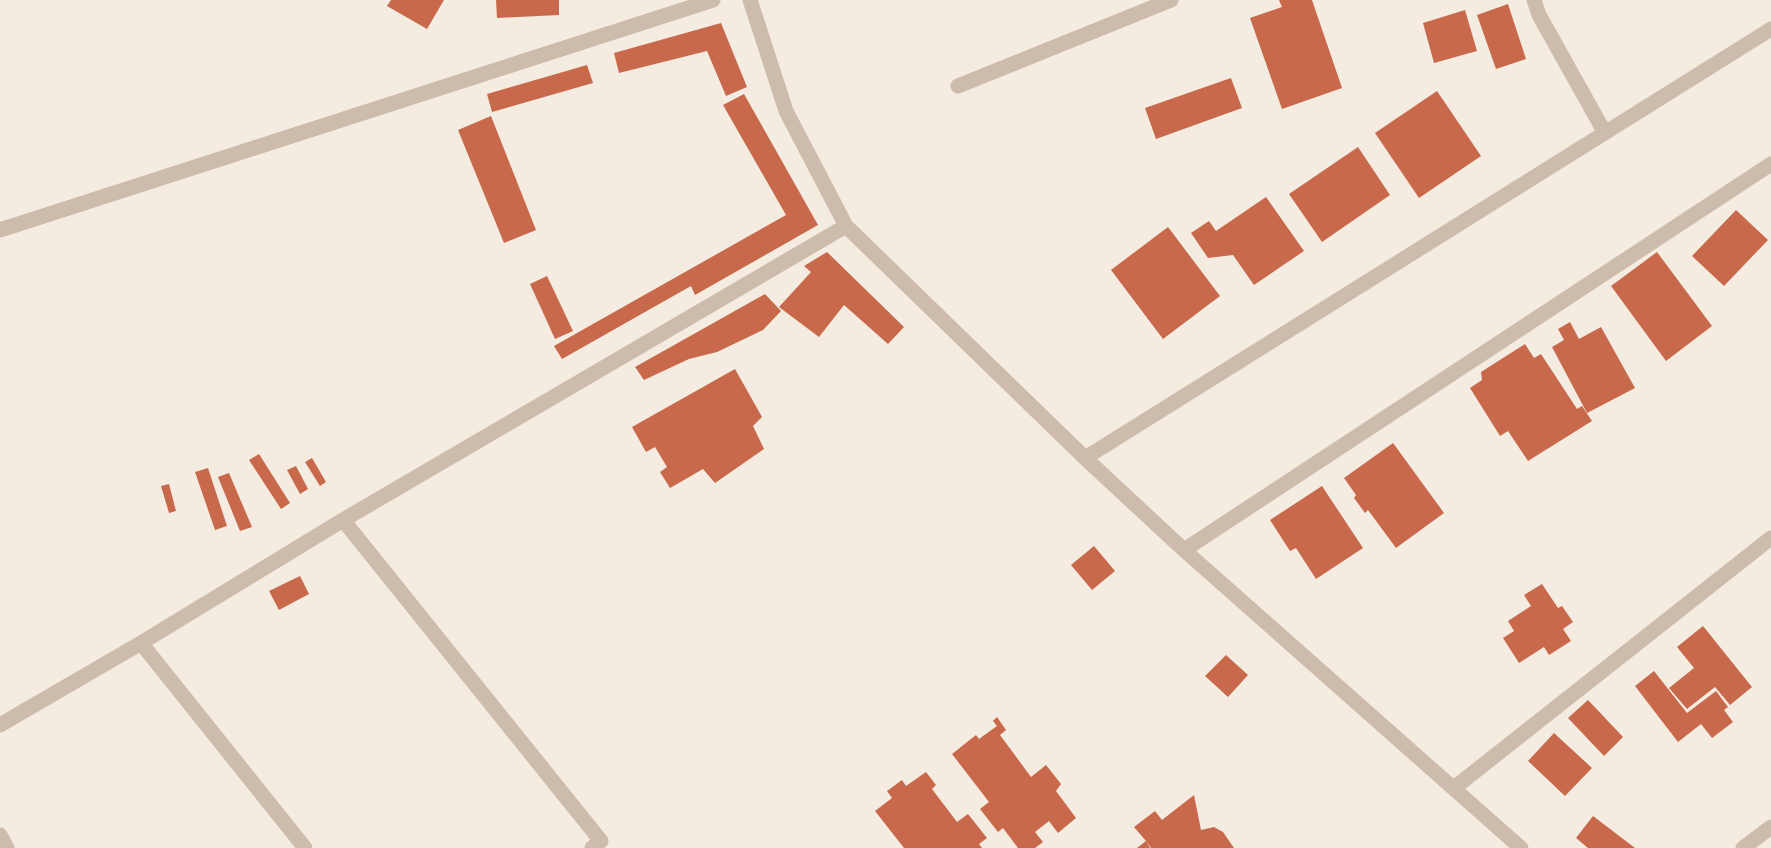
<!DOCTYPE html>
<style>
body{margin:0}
canvas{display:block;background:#f4ebe1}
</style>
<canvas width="1771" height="848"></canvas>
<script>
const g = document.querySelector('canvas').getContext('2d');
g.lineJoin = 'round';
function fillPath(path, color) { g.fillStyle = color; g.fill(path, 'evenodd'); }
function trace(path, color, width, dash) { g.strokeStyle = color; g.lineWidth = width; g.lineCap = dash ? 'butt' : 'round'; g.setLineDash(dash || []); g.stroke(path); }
const building = new Path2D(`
 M391 0H444L427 29 387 6Z
 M496 0H559V15L497 18Z
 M1279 0H1312L1342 88 1282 109 1250 18 1282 7Z
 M1508 4 1526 59 1496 69 1477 15Z
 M1465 10 1477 51 1434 63 1423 23Z
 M721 23 747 87 726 96 707 51 619 73 614 53Z
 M587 65 593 83 492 112 487 94Z
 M1231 78 1242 108 1156 139 1145 108Z
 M1437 91 1481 156 1419 198 1375 133Z
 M744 94 818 225 695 295 691 286 562 359 554 346 786 215 723 105Z
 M491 116 536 230 504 243 458 130Z
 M1358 147 1390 195 1322 242 1289 194Z
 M1266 197 1304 251 1254 285 1233 255 1208 258 1191 233 1209 221 1216 231Z
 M1736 210 1768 240 1724 286 1692 256Z
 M1168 227 1220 296 1163 339 1111 270Z
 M827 252 904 327 888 344 844 305 819 337 779 307 811 272 804 266Z
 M1657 252 1712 326 1666 361 1611 286Z
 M547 276 573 331 555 339 530 284Z
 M765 294 781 311 763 330 717 352 689 359 644 380 635 367Z
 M1570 322 1579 339 1601 327 1635 388 1587 413 1552 347 1564 340 1558 329Z
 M1525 344 1534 358 1541 354 1577 409 1582 406 1592 421 1528 461 1508 431 1500 436 1470 388 1482 380 1481 372Z
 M735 369 762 417 753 426 764 449 715 483 703 469 670 488 660 472 667 467 655 447 646 452 632 427Z
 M1393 443 1444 513 1396 548 1368 510 1365 513 1354 498 1356 495 1344 478Z
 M259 454 290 503 281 509 249 460Z
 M312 458 326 482 320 486 305 462Z
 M296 466 308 489 300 494 287 470Z
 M208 468 227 526 215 530 195 472Z
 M229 473 252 527 240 531 218 477Z
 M169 484 176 511 169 513 161 486Z
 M1322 486 1363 548 1316 579 1296 548 1290 551 1270 520Z
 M1094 546 1115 571 1092 590 1071 565Z
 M300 576 309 594 279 610 269 591Z
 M1542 584 1558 608 1562 606 1573 622 1563 629 1571 641 1549 655 1544 647 1519 663 1503 638 1514 631 1508 621 1531 606 1524 595Z
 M1703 626 1752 687 1730 705 1715 687 1687 709 1669 688 1694 668 1677 647Z
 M1226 655 1248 675 1228 697 1205 676Z
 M1654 671 1687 713 1716 691 1728 707 1724 710 1733 722 1712 738 1701 724 1678 742 1635 686Z
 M1588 700 1623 737 1604 756 1568 718Z
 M997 717 1006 730 1000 735 1031 777 1046 765 1061 784 1056 791 1076 818 1058 833 1049 821 1035 832 1043 842 1035 848H1018L1003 828 998 832 980 809 989 802 952 754 976 735 979 739 997 726 993 721Z
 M1554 733 1592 768 1565 796 1528 761Z
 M926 772 936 785 932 789 957 822 968 814 987 838 979 844 982 848H904L875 811 892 798 887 791 902 780 906 786Z
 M1194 795 1201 830 1214 827 1223 832 1234 848H1151L1146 841 1150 848H1137L1146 841 1134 827 1155 811 1162 820Z
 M1593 816 1635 848H1588L1576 838Z`);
const minor = new Path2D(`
 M750 0 786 111 846 226 1085 458 1184 550 1521 848
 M1534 0 1539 15 1605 133
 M958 86 1171 0
 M0 230 713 0
 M1085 458 1771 29
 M343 520 601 841 592 848
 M1184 550 1771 164
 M141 643 305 848
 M0 725 141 643 343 520 846 226
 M1454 788 1771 538
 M0 835 7 848
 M1743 848 1771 827`);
fillPath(building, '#c8694b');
trace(minor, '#cdbbac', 15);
</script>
